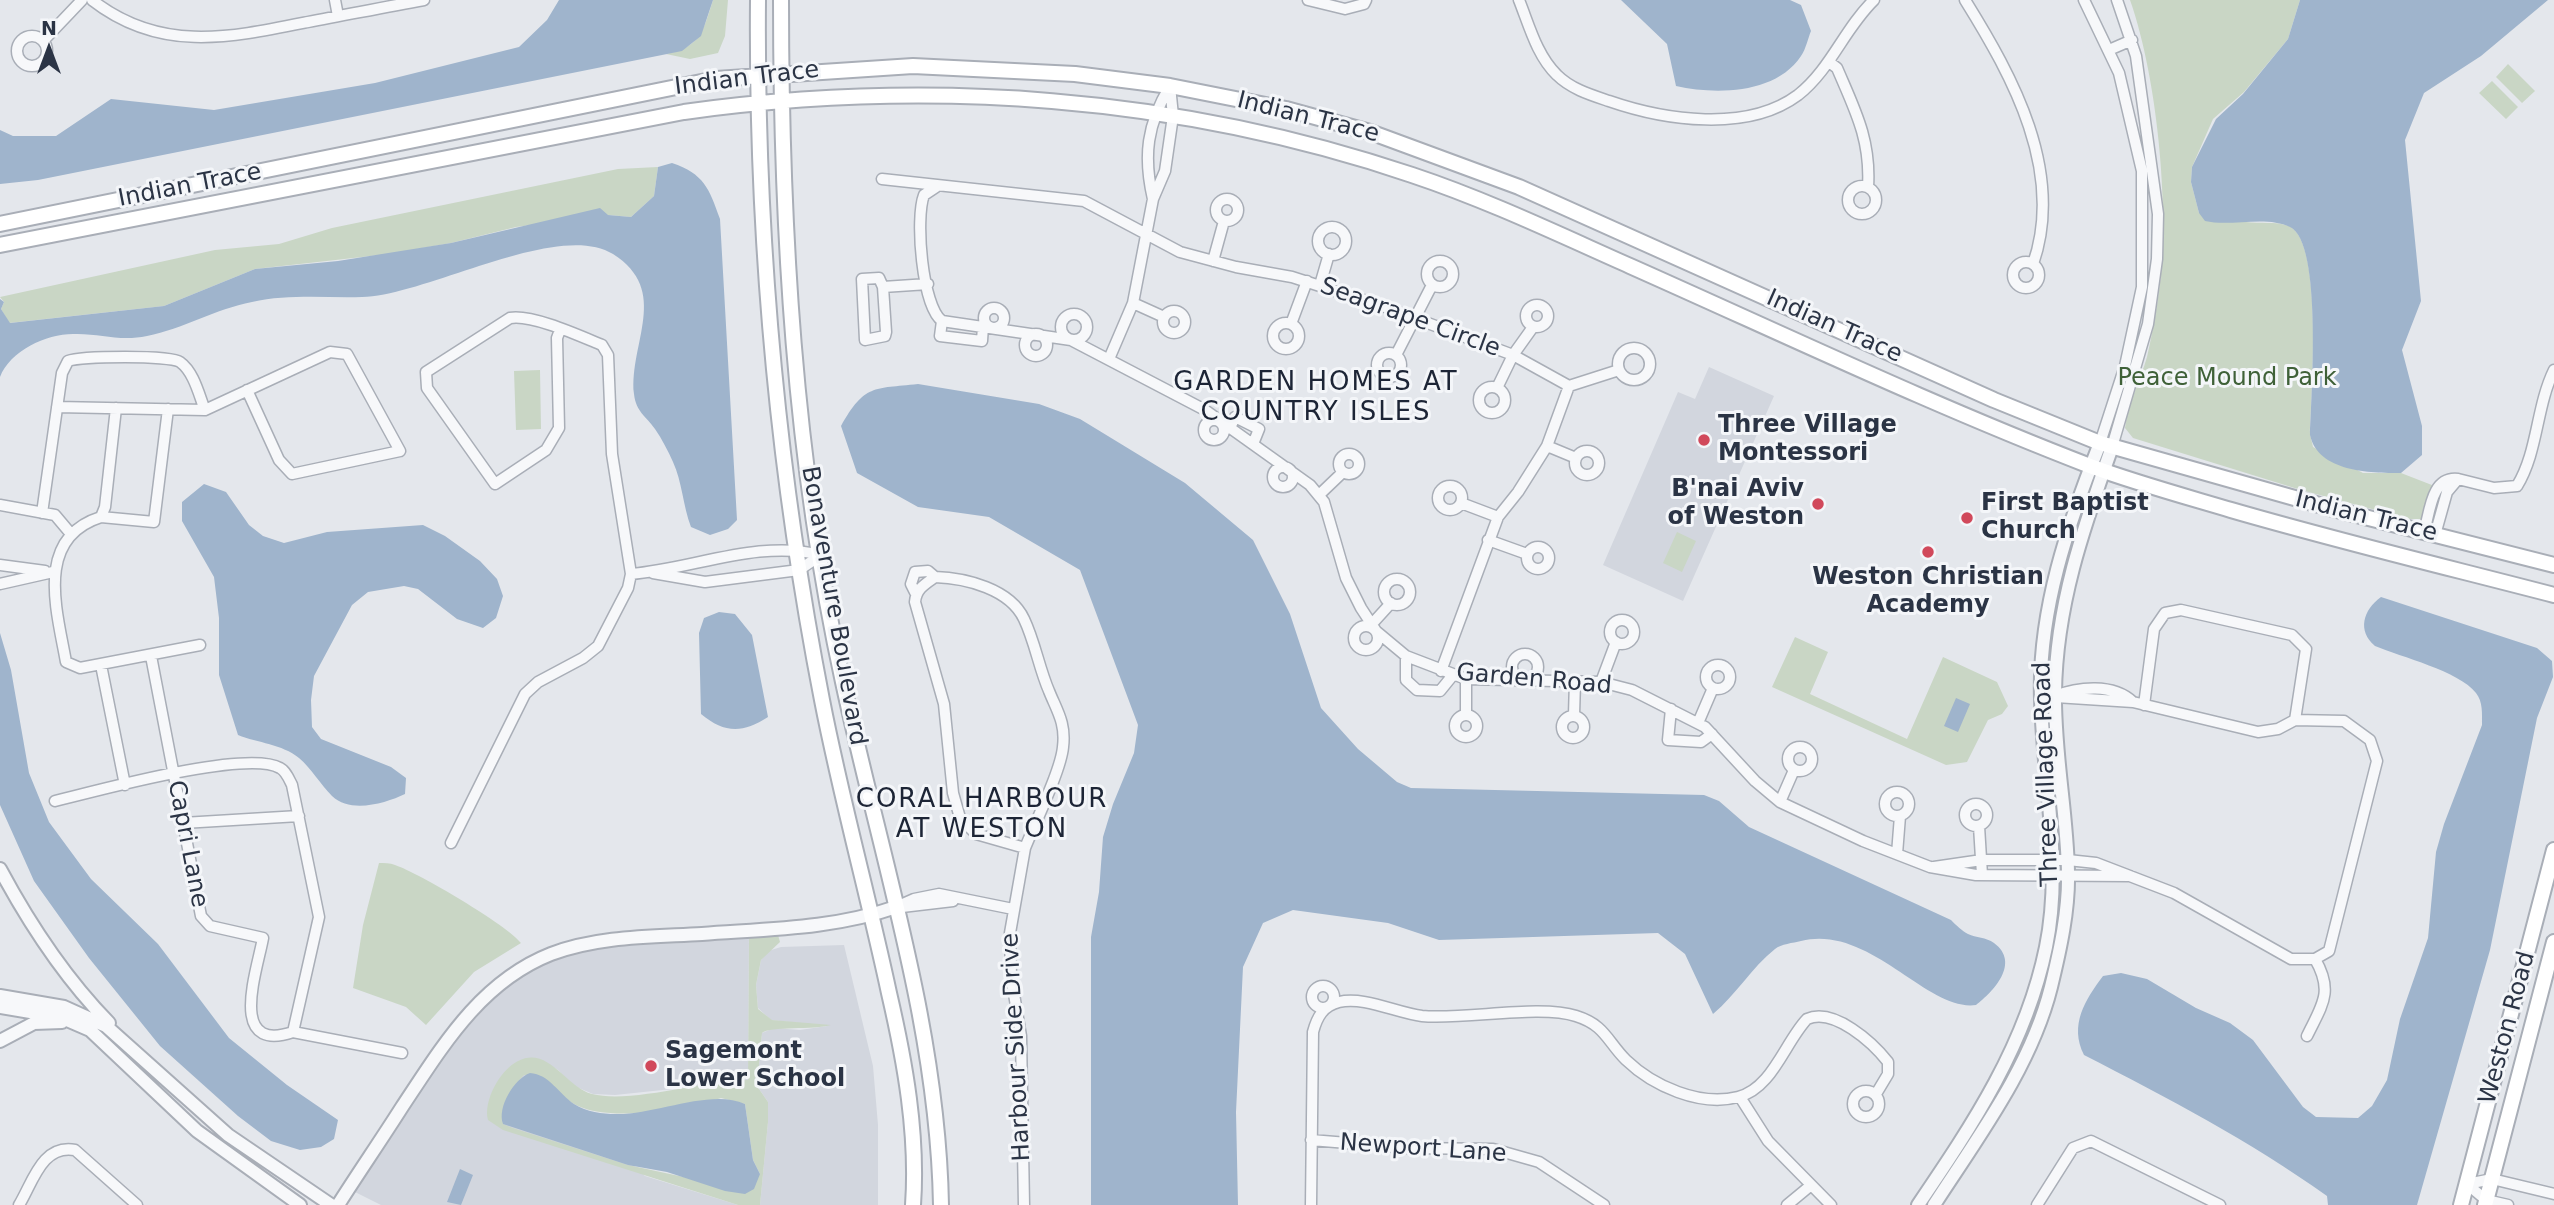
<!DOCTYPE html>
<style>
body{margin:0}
#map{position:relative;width:2554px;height:1205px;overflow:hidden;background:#e4e7ec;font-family:"DejaVu Sans",sans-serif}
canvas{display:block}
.north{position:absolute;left:14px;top:14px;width:70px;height:70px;-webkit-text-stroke:5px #f4f6f9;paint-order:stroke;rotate:0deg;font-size:19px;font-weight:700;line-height:28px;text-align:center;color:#2b3445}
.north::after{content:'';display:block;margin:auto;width:24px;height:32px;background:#2b3445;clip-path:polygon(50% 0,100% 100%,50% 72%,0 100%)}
</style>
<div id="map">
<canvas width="2554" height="1205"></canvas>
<div class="north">N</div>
</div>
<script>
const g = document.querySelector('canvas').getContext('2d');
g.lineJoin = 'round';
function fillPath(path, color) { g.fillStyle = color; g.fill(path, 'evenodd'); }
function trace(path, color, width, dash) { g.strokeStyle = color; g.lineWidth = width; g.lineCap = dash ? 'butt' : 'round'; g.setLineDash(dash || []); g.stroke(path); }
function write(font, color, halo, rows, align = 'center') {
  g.font = font + ' "DejaVu Sans",sans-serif'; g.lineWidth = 6; g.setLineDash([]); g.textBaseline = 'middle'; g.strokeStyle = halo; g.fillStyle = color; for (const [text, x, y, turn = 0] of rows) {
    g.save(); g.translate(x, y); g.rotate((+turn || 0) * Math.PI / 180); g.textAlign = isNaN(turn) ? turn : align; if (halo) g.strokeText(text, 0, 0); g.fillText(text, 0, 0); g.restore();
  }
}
const built = new Path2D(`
 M1709 367 1774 396 1683 601 1603 565 1678 392 1695 399Z
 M749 931 748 1081 615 1095 593 1094 574 1086 558 1070 539 1059 518 1061 645 1176 738 1205H381L349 1189 427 1070 508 976 579 946Z
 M844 945 873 1066 878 1125V1205H760L768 1122V1102L757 1086 762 1033 774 1028 800 1030 827 1026 771 1020 758 1008 756 985 761 960 768 951 781 947Z`);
const green = new Path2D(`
 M713 0H728L725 36 718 53 690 59 666 54C701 47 703 31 713 0Z
 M2130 0H2300L2288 39 2244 92 2213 119 2192 167 2191 182 2199 213C2214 216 2230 221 2246 222 2259 224 2276 221 2289 226 2324 241 2311 398 2310 434L2313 447 2363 473H2401L2437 487 2421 519H2409L2301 490 2133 438 2125 428C2128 403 2140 381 2147 357 2151 340 2154 322 2157 305 2172 222 2158 79 2130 0Z
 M2508 64 2535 91 2522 103 2496 77Z
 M2492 81 2518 107 2506 119 2479 93Z
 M658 167 654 196 631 217 608 215 516 227 451 243 389 254 255 269 164 306 9 323 1 309 4 302 0 297 215 250 279 244 332 228 618 169Z
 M540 370 541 429 516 430 514 371Z
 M1677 532 1696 541 1682 572 1663 563Z
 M1795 637 1828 652 1810 694 1907 739 1943 657 1997 682 2008 706 2002 714 1988 720 1967 762 1946 765 1772 687Z
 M379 863C384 863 390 863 395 865 419 873 507 925 521 943L474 972 426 1025 406 1007 353 988 363 925Z
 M773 934 778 935 780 942 761 960 756 985 758 1009 772 1020 831 1025C814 1030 770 1026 762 1033L757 1086 768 1102V1122L760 1205H738L503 1130 488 1120C483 1101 500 1070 518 1061 548 1045 566 1087 592 1094 631 1104 704 1080 748 1080L749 936ZM524 1075C557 1078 553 1094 578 1106 613 1122 685 1109 721 1098L745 1104 753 1160 760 1174 693 1179 628 1165 513 1128 503 1124C501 1104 511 1089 524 1075Z`);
const water = new Path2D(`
 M559 0H713L701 36 682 51 38 180 0 184V130L13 136H56L111 99 214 110 375 83 519 47 547 20Z
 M1621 0H1790L1801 5 1811 31C1808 38 1806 49 1801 56 1776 94 1716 95 1676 86L1667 44Z
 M2300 0H2548L2481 56 2424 93 2405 140 2421 301 2402 350 2422 426V455L2401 473C2370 473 2318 472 2310 435 2311 399 2323 242 2290 227 2266 215 2231 227 2205 221L2199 213 2191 182 2192 167 2216 119 2243 94 2288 39Z
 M672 163C704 174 709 188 720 219L737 520 728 529 710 535 691 527C683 506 682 481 673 462 668 451 662 439 655 429 646 416 636 412 634 394 629 343 671 291 613 254 558 220 428 295 362 297 325 298 288 294 252 302 215 309 183 329 147 336 119 342 100 333 73 334 46 334 10 351 0 377V299L4 302 1 309 10 323 164 306 255 269 338 261 451 243 600 208 608 215 631 217 654 196 658 167Z
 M918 384 1039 404 1080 419 1185 483 1253 540 1290 614 1321 708 1358 749 1397 782 1411 788 1704 795 1719 801 1749 827 1951 920C1956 925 1962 931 1968 934 1976 938 1986 937 1994 943 2021 963 1993 992 1976 1005 1927 1012 1870 924 1801 941 1793 943 1781 944 1775 949 1752 967 1736 995 1713 1014L1685 954 1658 933 1439 940 1388 923 1293 910 1263 923 1243 967 1236 1112 1238 1205H1091V937L1099 892 1103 837 1113 804 1134 753 1138 725 1080 570 989 517 918 507 857 473 841 426C865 384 873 389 918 384Z
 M204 484 226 492 249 525 263 536 284 543 327 532 423 525 445 536 480 561 497 579 503 596 496 618 483 628 457 619 418 589 404 586 368 592 352 605 314 676 311 700 312 727 321 739 391 767 406 778 405 794C386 803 351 814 332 796 320 784 312 769 299 758 282 744 258 743 238 735L219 675V618L214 577 182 521V502Z
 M2381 597 2537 648 2552 661 2553 677 2537 718 2490 950 2417 1205H2328L2327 1196C2250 1141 2168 1098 2084 1055 2069 1025 2085 1000 2103 976L2121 973 2147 979 2196 1008 2230 1023 2253 1040 2303 1107 2316 1117 2358 1118 2372 1106 2387 1080 2400 1019 2428 938 2436 852 2444 824 2482 725C2482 713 2483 702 2476 693 2459 671 2401 657 2375 646 2357 631 2363 610 2381 597Z
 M719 612 735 614 752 635 768 717C742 734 724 733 701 714L699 633 704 618Z
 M0 633 11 670 29 773 49 822 91 879 158 944 229 1038 287 1085 338 1120 334 1139 321 1147 300 1150 271 1141 238 1116 160 1046 89 958 34 881 0 805Z
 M1956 698 1970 704 1958 732 1944 726Z
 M530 1073C549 1074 559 1094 574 1104 587 1112 602 1114 616 1114 655 1115 711 1088 745 1104L753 1160 760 1174 754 1189 745 1194 725 1191 667 1172 628 1165 503 1124C497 1107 514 1079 530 1073Z
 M460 1169 473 1175 461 1205 447 1202Z`);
const minor = new Path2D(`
 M92 0C160 53 229 38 308 22 346 15 385 7 424 0
 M335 0 338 16
 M1308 0 1345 9 1364 4 1366 0
 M1519 0C1529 25 1537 56 1557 75 1571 89 1591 95 1609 101 1664 120 1747 133 1798 95 1831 69 1844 29 1874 0
 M1965 0C2013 77 2065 172 2033 264
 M2084 0 2119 73 2142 171V287L2125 366 2100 443
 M17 51a15 15 0 1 1 30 0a15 15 0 1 1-30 0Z
 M43 41 82 0
 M2109 50 2132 40
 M1829 62 1837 68C1855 110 1871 140 1868 187
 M882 179 1084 201 1180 252 1236 267 1292 277 1385 307 1513 355 1569 386 1547 446 1518 492 1498 517 1441 671
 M1848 200a14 14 0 1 1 28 0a14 14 0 1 1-28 0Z
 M936 187 924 195C915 218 922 306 942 321
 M1216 210a11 11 0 1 1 22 0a11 11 0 1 1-22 0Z
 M1318 241a14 14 0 1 1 28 0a14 14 0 1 1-28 0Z
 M1427 274a13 13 0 1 1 26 0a13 13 0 1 1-26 0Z
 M1213 261 1224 221
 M2013 275a13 13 0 1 1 26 0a13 13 0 1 1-26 0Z
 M1320 285 1329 254
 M883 287 879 278 862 279 865 340 885 336 886 332 883 287 928 284
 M1133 303 1164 317
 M1526 316a11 11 0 1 1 22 0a11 11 0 1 1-22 0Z
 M984 318a10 10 0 1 1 20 0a10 10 0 1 1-20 0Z
 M1163 322a11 11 0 1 1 22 0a11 11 0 1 1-22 0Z
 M1061 327a13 13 0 1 1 26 0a13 13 0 1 1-26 0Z
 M942 321 1071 340 1205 410 1310 485 1324 502 1346 578 1361 608 1376 631 1406 656 1466 679 1601 682 1632 690 1705 727 1755 781 1780 802 1863 841 1930 867 1976 875 2130 876
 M942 321 940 336 982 341 983 326
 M1273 336a13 13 0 1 1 26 0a13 13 0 1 1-26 0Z
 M1291 324 1307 281
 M1025 345a11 11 0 1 1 22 0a11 11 0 1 1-22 0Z
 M1618 364a16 16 0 1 1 32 0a16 16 0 1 1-32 0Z
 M1377 365a12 12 0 1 1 24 0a12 12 0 1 1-24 0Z
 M1396 355 1432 285
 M1109 359 1133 303 1153 199 1165 171 1173 116 1170 86C1147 124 1143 156 1153 199
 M1569 386 1619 370
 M1479 400a13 13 0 1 1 26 0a13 13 0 1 1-26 0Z
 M1497 388 1513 355 1533 327
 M57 407 205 410 330 352 347 354 400 451 292 474 279 460 247 390
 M116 408 105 507 101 517C34 538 57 611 66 662L80 668 200 645
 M1204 430a10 10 0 1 1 20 0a10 10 0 1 1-20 0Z
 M1230 428 1235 417 1259 429 1253 444
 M1547 446 1576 458
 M2112 447 2148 324 2157 259 2158 214 2136 56 2117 0
 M1575 463a12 12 0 1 1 24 0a12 12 0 1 1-24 0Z
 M1339 464a10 10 0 1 1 20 0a10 10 0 1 1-20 0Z
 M1273 477a10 10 0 1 1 20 0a10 10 0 1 1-20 0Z
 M2458 479 2494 488 2517 486C2538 452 2536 407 2554 370
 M1438 498a12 12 0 1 1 24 0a12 12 0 1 1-24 0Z
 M1320 494 1343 472
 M1461 503 1498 517
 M0 505 55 515 71 534
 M42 513 62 373 68 361C81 356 170 355 180 362 194 372 199 395 205 410
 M101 517 154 522 168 409
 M2424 532C2430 512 2431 476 2458 479L2447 492 2435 535
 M1488 540 1527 554
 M1527 558a11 11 0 1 1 22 0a11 11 0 1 1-22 0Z
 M0 565 45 571
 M653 573 705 582 799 570 821 555
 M631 574C693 569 759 539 821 555
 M935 577C966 578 1010 589 1024 619 1035 642 1039 668 1049 691 1057 711 1066 723 1063 747 1061 770 1035 823 1025 848L976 834 960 818 953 793 944 704 915 602C916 589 925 584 935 577Z
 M1384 592a13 13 0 1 1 26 0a13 13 0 1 1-26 0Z
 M0 584 53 572
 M916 594 911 584 915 572 928 571 935 577
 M1610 632a12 12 0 1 1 24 0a12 12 0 1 1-24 0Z
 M1371 625 1391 603
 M1354 638a12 12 0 1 1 24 0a12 12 0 1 1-24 0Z
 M1512 667a13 13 0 1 1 26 0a13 13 0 1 1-26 0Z
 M151 656 201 916 210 926 263 938C257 971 227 1054 293 1032L402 1053
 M1406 656V680L1417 690 1440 691 1453 675
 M1706 677a12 12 0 1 1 24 0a12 12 0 1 1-24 0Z
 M101 665 125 785
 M1601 682 1616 642
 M2040 696 2133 702C2113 683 2078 687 2055 696
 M2144 705 2154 629 2165 613 2181 610 2292 635 2306 649 2295 720
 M1671 709 1668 740 1701 742 1712 734
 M1466 715V679
 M1574 715 1575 681
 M1455 726a11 11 0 1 1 22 0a11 11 0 1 1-22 0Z
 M1562 727a11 11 0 1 1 22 0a11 11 0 1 1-22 0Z
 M1698 723 1713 688
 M1788 759a12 12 0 1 1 24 0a12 12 0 1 1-24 0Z
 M1885 804a12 12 0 1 1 24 0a12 12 0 1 1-24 0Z
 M55 801C96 791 247 749 280 768 286 771 289 779 292 785L319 917 293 1032
 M1780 802 1794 770
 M1965 815a11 11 0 1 1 22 0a11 11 0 1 1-22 0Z
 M183 823 299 816
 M1979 826 1982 875
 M451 843 525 694 538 682 583 658 598 646 628 588 631 574 612 454 608 355 602 345C580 336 532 314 510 318L426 372 427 388 495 484 546 450 559 428 557 338 560 330
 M1897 854 1900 816
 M1934 867 1982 860H2068L2096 863 2174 893 2291 959H2315L2329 951 2377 761 2370 740 2344 721 2295 720 2278 729 2258 732 2133 702
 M896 907 914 899 939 894 1013 909
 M902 907 953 901
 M1312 997a11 11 0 1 1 22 0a11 11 0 1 1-22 0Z
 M2307 1036C2322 1005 2334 992 2315 959
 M1853 1104a13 13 0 1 1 26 0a13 13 0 1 1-26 0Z
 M1740 1097 1768 1141 1831 1205
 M1311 1140 1408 1148 1493 1149 1539 1162 1604 1205
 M2467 1184 2492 1179 2554 1194
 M2467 1184 2486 1200 2508 1205
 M19 1205C33 1182 42 1144 75 1150L137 1205
 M1024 1205 1021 1036 1011 976 1010 933 1025 848
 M1311 1205 1313 1032C1317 1017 1323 1006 1339 1002 1364 996 1397 1013 1422 1016 1465 1020 1540 1004 1576 1016 1605 1025 1607 1041 1626 1060 1653 1086 1700 1107 1738 1097 1772 1089 1785 1042 1807 1019 1834 1007 1873 1043 1888 1062V1074L1876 1094
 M1787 1205 1810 1186
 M2037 1205 2073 1148 2091 1141 2220 1205`);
const tertiary = new Path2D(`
 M0 869C30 925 65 978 109 1023
 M0 996 64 1007 106 1026 228 1135 331 1205
 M0 1007 60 1017 90 1030 197 1131 300 1205
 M0 1041 34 1023 62 1022
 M338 1205C359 1172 381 1140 402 1107 442 1047 480 982 551 954 599 936 651 937 702 934 768 929 833 929 896 907
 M1918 1205C1973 1124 2026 1045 2046 947 2063 864 2043 782 2041 699 2038 611 2068 524 2100 443
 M1934 1205C1978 1137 2031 1067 2051 987 2060 950 2069 910 2068 872 2067 812 2054 753 2055 693 2056 606 2083 529 2112 447`);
const secondary = new Path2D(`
 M758 0C756 236 777 469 822 700 841 798 868 895 889 993 905 1062 918 1134 913 1205
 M781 0C781 229 794 458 843 682 880 855 938 1027 941 1205
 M0 224 716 79 913 66 1075 74 1170 86 1286 109 1370 132 1519 187 1994 400 2100 443 2337 510 2554 565
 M0 245 684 112C929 78 1178 96 1412 175 1487 200 1558 234 1630 266 1783 334 1934 406 2090 466 2136 483 2184 496 2231 510 2338 541 2446 567 2554 595
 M2461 1205 2554 850
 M2485 1205 2554 942`);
const markers = [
 [1704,440,7,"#d1495b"],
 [1818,504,7,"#d1495b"],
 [1967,518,7,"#d1495b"],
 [1928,552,7,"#d1495b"],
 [651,1066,7,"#d1495b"]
];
const streetNames = [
 ["Indian Trace",747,79,-7],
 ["Indian Trace",1308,118,14],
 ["Indian Trace",190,186,-11],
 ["Seagrape Circle",1410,318,20],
 ["Indian Trace",1834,327,24],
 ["Indian Trace",2366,517,14],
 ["Bonaventure Boulevard",833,606,80],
 ["Garden Road",1534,680,5],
 ["Three Village Road",2047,774,-92],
 ["Capri Lane",187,844,79],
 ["Weston Road",2508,1028,-75],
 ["Harbour Side Drive",1017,1047,-93],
 ["Newport Lane",1423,1149,4]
];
const parkNames = [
 ["Peace Mound Park",2227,379]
];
const poiNames = [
 ["Three Village",1718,426],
 ["Montessori",1718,454],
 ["B'nai Aviv",1804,490,"right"],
 ["of Weston",1804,518,"right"],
 ["First Baptist",1981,504],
 ["Church",1981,532],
 ["Weston Christian",1928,578,"center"],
 ["Academy",1928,606,"center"],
 ["Sagemont",665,1052],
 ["Lower School",665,1080]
];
const neighbourhoodNames = [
 ["GARDEN HOMES AT",1316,383],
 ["COUNTRY ISLES",1316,413],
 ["CORAL HARBOUR",982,800],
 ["AT WESTON",982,830]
];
fillPath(built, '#d2d6de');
fillPath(green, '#c9d6c5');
fillPath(water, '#9fb4cc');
trace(minor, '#a9aeb7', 13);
trace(tertiary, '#a9aeb7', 16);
trace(secondary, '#a9aeb7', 18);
trace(minor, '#f7f8fa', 10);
trace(tertiary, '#f7f8fa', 12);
trace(secondary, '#fff', 14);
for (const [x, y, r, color] of markers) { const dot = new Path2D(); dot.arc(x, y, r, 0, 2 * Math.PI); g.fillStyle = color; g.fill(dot); trace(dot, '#f4f6f9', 2.5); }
write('24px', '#2b3445', '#f4f6f9', streetNames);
write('24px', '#3f6138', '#f4f6f9', parkNames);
write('bold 24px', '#2b3445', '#f4f6f9', poiNames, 'left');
g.letterSpacing = '2px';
write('26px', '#1d2536', '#f4f6f9', neighbourhoodNames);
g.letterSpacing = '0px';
</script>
